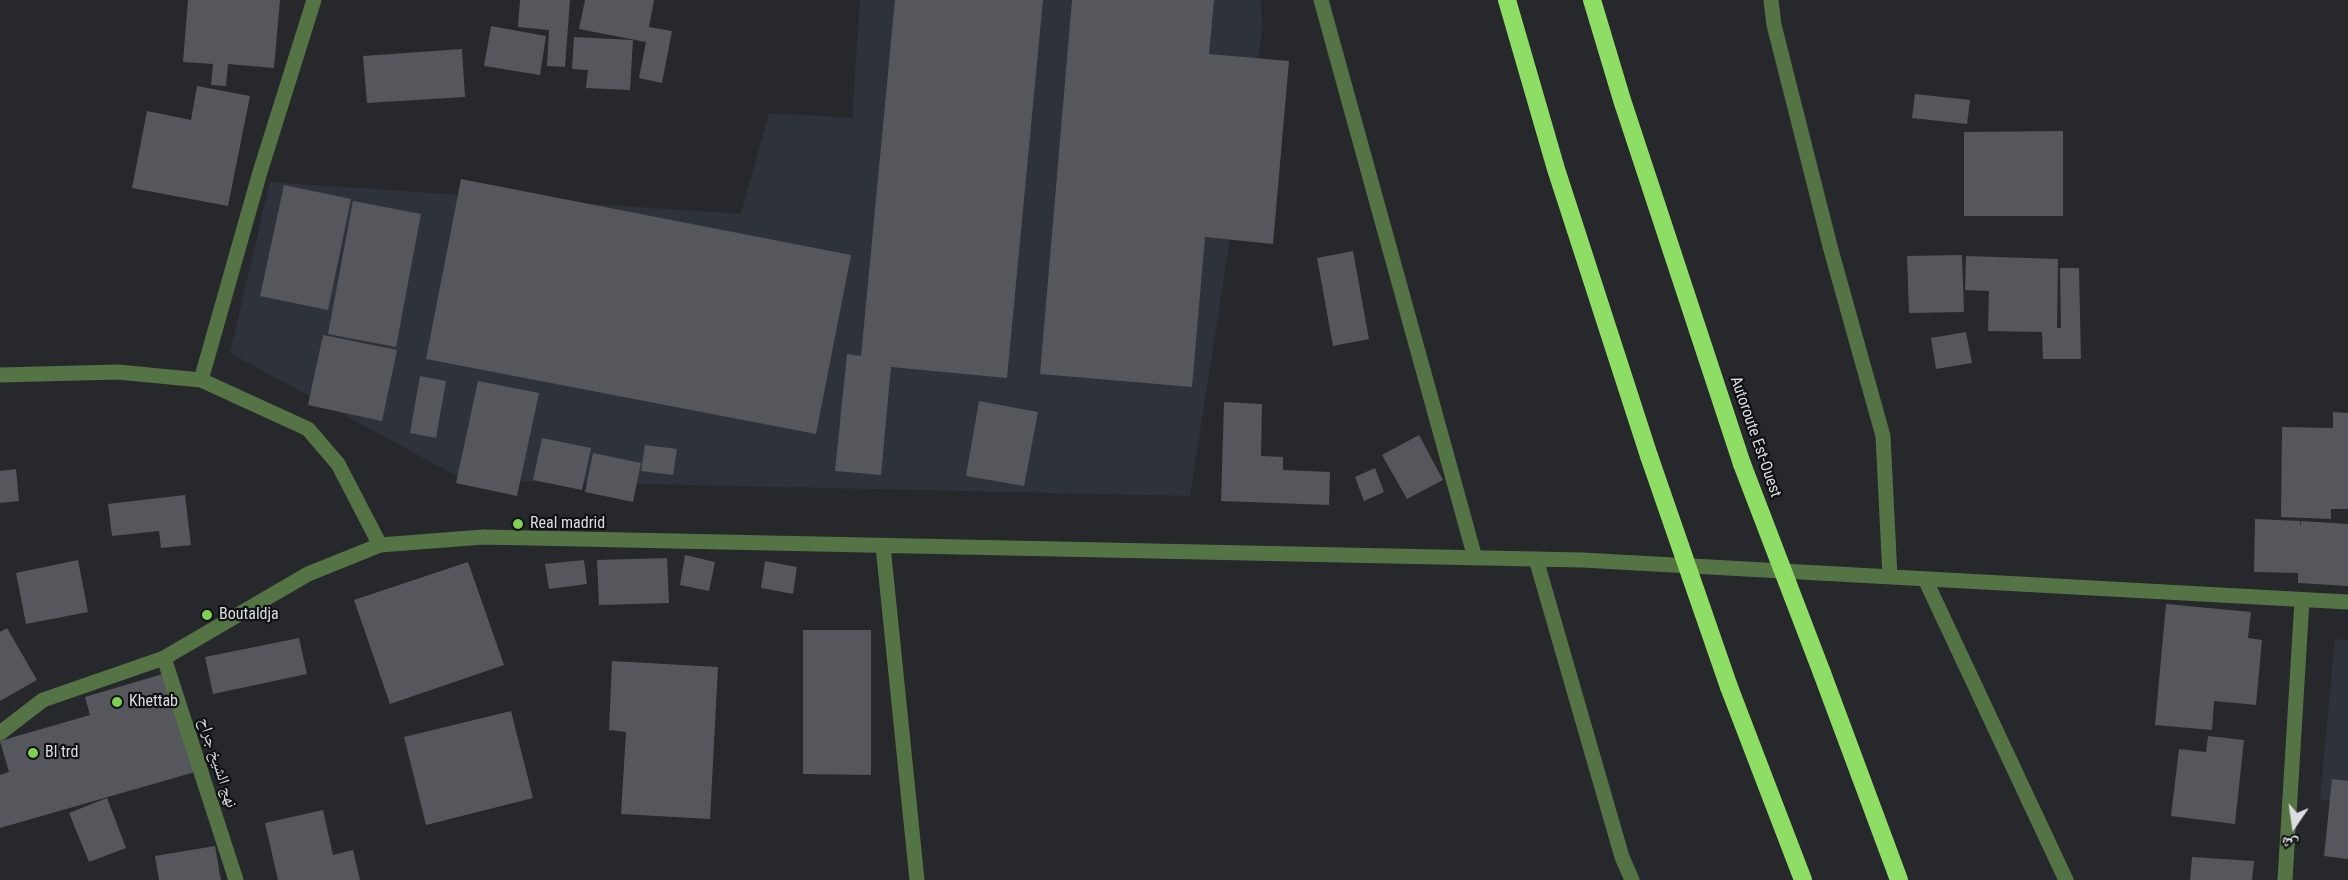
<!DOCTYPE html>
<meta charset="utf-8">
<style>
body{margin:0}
#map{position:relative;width:2348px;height:880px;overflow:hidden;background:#26282c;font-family:"Roboto Condensed","Noto Naskh Arabic",sans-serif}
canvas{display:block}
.north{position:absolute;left:2264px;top:796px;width:60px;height:60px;-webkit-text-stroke:4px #101113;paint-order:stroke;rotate:193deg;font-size:16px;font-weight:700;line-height:24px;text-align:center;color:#dddee1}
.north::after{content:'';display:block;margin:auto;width:21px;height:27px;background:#dddee1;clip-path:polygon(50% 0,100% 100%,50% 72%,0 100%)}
</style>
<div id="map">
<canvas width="2348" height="880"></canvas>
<div class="north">ش</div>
</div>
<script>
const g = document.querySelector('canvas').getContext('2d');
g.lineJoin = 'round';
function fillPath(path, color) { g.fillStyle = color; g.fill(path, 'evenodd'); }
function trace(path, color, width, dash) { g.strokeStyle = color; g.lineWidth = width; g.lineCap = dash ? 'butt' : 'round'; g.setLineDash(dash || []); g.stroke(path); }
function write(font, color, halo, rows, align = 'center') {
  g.font = font + ' "Roboto Condensed","Noto Naskh Arabic",sans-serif'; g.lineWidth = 4.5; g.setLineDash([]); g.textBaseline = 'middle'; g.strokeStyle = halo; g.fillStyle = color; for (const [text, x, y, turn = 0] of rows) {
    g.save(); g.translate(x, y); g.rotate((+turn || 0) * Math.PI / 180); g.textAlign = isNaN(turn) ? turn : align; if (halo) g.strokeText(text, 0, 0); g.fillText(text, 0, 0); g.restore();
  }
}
const built = new Path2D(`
 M860 0H1261L1262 32 1190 496 464 480 230 353 270 182 741 214 769 113 852 118Z
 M2335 639 2348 640V801L2320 800Z`);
const building = new Path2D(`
 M188 0H280L274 68 228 64 226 86 211 85 213 64 183 62Z
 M520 0H570L565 67 547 66 549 30 518 27Z
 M585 0H654L649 27 672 31 662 83 639 78 646 42 579 29Z
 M895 0H1043L1007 378 891 367 881 475 835 471 847 354 861 356Z
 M1072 0H1214L1209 54 1289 61 1273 244 1205 237 1192 387 1040 374Z
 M491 26 546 36 540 75 484 66Z
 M574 37 633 40 630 90 586 88 588 70 572 69Z
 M462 49 465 97 367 103 363 56Z
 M197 86 250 96 228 206 132 188 147 111 191 120Z
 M1915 94 1970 100 1967 124 1912 118Z
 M2063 131V216H1964V132Z
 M461 179 851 255 816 434 426 359Z
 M284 185 351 199 328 310 260 296Z
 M353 201 421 214 396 347 328 334Z
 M1353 251 1369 339 1333 346 1317 258Z
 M1962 255 1964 312 1909 313 1907 256Z
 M1966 256 2058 259 2057 328H2061L2060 268H2079L2081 359H2043L2042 332 1988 331 1989 291 1965 290Z
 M1966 332 1972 363 1936 369 1931 338Z
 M323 335 397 350 382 421 308 405Z
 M420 376 446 381 436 438 410 433Z
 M478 381 539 393 517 496 456 483Z
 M979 401 1038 412 1024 486 966 476Z
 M1224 402 1262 404 1261 456 1283 457V470L1330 472 1329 505 1221 501Z
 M2333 412 2348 413V509H2331V519L2281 517 2282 427 2333 428Z
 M1419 435 1443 480 1407 499 1382 455Z
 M542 438 591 448 582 490 533 480Z
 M645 445 677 449 673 475 641 471Z
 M593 453 641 463 633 502 585 492Z
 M1375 468 1384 492 1364 501 1355 477Z
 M16 469 19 501 0 503V471Z
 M185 495 191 545 161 548 159 531 112 536 108 504Z
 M2255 519 2300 521V528L2301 521 2348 524V586L2298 583V573L2254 572Z
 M685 555 715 562 709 591 680 585Z
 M667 558 669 603 599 605 597 560Z
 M78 560 88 612 26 624 16 573Z
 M584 560 587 584 549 589 545 564Z
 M765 561 797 567 793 594 761 588Z
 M468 562 504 665 390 704 354 600Z
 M2166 604 2251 612 2248 638 2262 640 2256 705 2214 701 2212 730 2155 725Z
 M7 628 37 680 0 701V632Z
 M803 630H871V775L803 774Z
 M299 638 307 674 213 694 205 657Z
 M612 661 718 667 710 819 621 814 626 732 609 730Z
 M166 673 195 772 0 828V775L9 772 0 741 90 715 85 697Z
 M511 711 533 798 426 825 404 737Z
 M2208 736 2244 740 2235 824 2171 816 2179 749 2206 752Z
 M2332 779 2348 781V859L2324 856Z
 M107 798 126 848 89 862 69 813Z
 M323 810 333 855 353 850 360 880H278L265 823Z
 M215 846 221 880H159L155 856Z
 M2192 857 2254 861 2252 880H2190Z`);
const minor = new Path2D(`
 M1321 0 1475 558
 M1771 0 1774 25 1831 250 1883 436 1890 577
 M0 375 118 372 201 380 308 429 338 464 380 545
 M201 380 260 172 314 0
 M883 546 917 880
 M1536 559 1622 857 1632 880
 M1925 579 2066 880
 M164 658 236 880
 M0 733 43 700 164 658 308 574 380 545 483 537 1582 560 2348 602
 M2285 880 2302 600`);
const highway = new Path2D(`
 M1507 0 1556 169 1649 456
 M1592 0 1622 100 1742 464
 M1822 673 1899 880
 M1729 687 1803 880`);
const highwayBridge = new Path2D(`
 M1649 456 1729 687
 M1742 464 1822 673`);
const markers = [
 [518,524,6,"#7fd052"],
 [207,615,6,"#7fd052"],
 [117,702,6,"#7fd052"],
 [33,753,6,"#7fd052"]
];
const streetNames = [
 ["Autoroute Est-Ouest",1755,437,71],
 ["نهج الشيخ جراح",217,763,72]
];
const poiNames = [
 ["Real madrid",530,524],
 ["Boutaldja",219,615],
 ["Khettab",129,702],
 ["Bl trd",45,753]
];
fillPath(built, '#2d323b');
fillPath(building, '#55575c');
trace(minor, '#557446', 15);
trace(highway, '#8edd64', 18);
trace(highwayBridge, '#8edd64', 18);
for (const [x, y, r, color] of markers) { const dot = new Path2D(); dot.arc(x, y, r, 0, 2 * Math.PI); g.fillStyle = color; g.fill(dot); trace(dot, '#101113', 2); }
write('16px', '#dddee1', '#101113', streetNames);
write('16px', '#dddee1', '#101113', poiNames, 'left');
</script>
